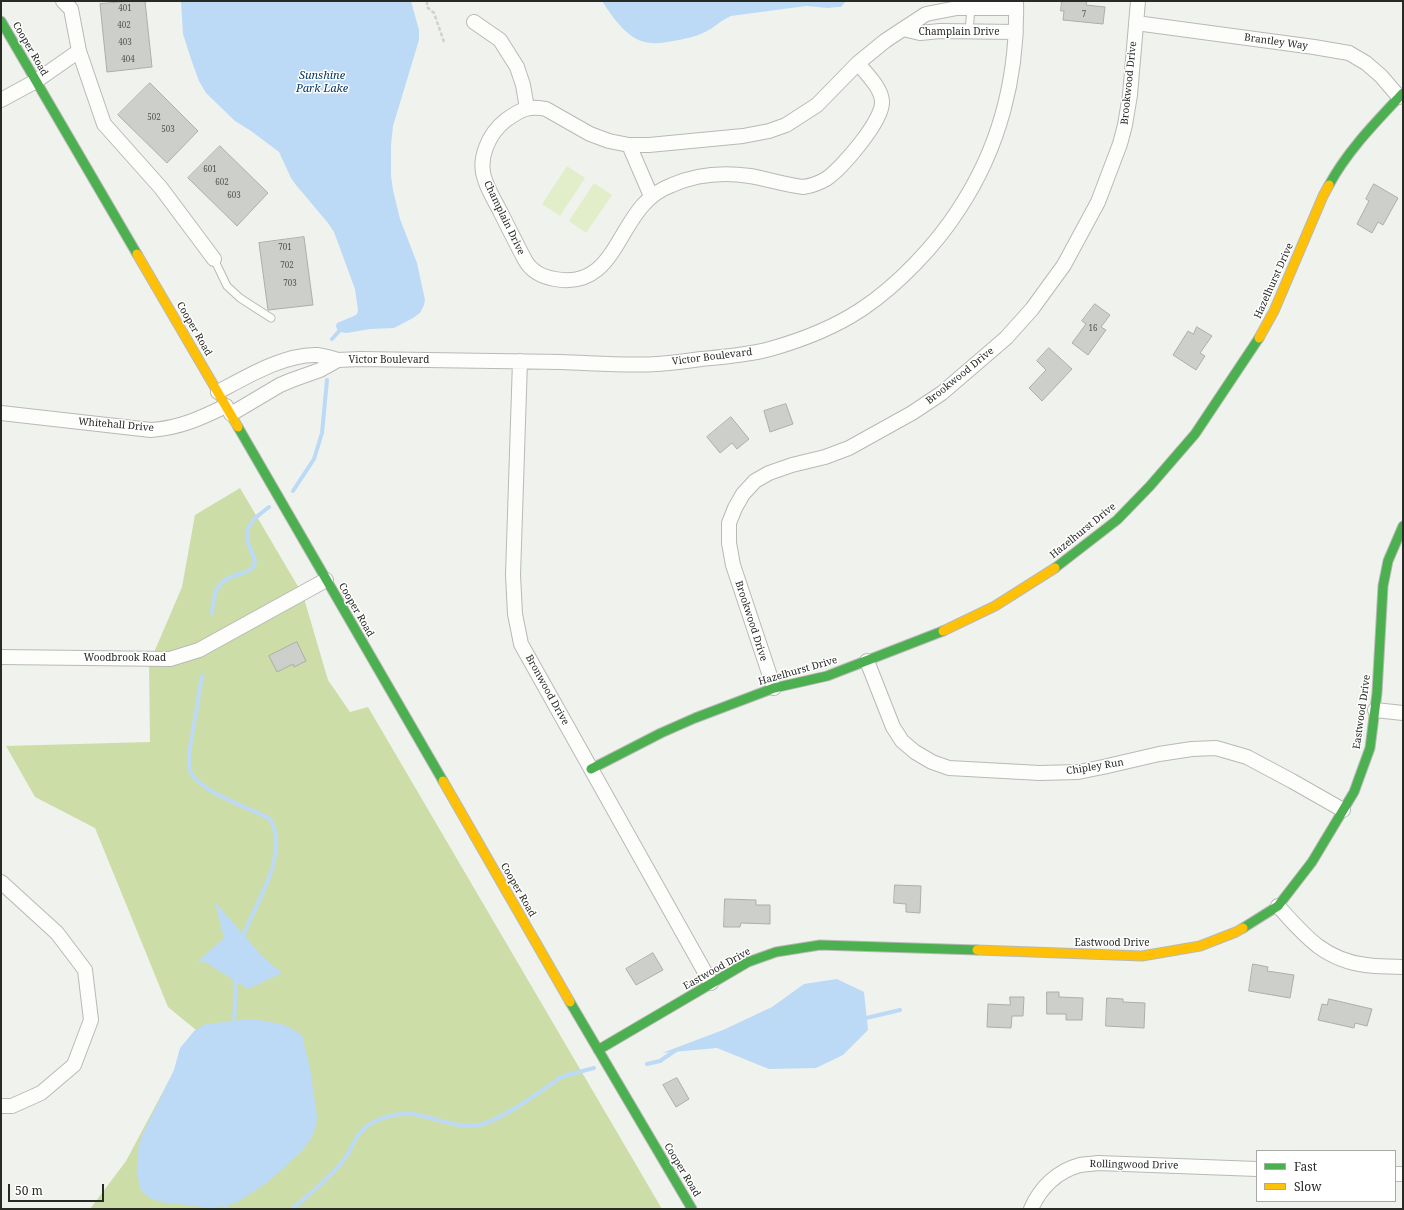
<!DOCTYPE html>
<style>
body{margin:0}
#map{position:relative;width:1404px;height:1210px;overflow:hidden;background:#f0f2ed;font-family:"Noto Serif",serif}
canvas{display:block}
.frame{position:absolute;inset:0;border:2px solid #282a26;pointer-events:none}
.legend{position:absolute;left:1256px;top:1150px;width:140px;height:52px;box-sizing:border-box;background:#fff;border:1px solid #a9aaa8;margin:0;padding:5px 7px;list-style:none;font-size:12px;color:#282a26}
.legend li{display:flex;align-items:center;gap:8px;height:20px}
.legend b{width:20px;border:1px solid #a9aaa8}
.scale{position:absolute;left:8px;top:1184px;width:96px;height:18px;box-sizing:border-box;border:2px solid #282a26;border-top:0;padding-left:5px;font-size:12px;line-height:14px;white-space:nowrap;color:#282a26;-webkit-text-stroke:3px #fff;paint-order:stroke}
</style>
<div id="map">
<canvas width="1404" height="1210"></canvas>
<div class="frame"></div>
<ul class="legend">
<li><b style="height:5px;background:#4caf50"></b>Fast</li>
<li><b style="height:5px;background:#ffc107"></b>Slow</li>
</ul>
<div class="scale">50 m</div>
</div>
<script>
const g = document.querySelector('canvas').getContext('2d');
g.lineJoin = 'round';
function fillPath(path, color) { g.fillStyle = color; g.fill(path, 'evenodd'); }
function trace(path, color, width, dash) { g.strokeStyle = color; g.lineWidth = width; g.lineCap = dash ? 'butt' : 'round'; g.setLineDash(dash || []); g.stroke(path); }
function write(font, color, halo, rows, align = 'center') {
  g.font = font + ' "Noto Serif",serif'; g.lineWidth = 3; g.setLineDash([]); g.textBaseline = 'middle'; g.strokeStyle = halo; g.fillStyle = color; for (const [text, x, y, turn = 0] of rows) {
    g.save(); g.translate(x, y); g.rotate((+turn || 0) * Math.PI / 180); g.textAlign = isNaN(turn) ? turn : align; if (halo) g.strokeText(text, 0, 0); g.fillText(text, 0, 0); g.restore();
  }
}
const green = new Path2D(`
 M567 166 585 178 560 216 542 204Z
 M594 183 612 195 586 233 569 221Z`);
const forest = new Path2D(`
 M240 488 303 595 328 680 350 712 368 707 662 1209H82H90L126 1161 196 1030 168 1007 95 828 35 797 6 746 150 742 149 664 182 587 195 515Z`);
const water = new Path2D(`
 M181 1H411L419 30V40L393 126 391 145V176L393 190 400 219 417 263 425 300 424 305 420 313 413 318 394 328 370 329 347 333 338 332 336 326 337 323 354 316 357 314 358 310 355 289 334 232 328 223 296 185 291 178 279 152 251 131 235 121 206 93 199 81 192 62 183 34Z
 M602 1H846L841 7H837L828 8 806 6 731 16C721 20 714 28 705 32 695 37 684 39 673 41 666 42 658 44 651 43 629 42 613 18 602 1Z
 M215 902 262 956 282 973 248 989 205 962H197L224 938Z
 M837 979 864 992 868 1030 843 1055 816 1068 769 1069 717 1048 662 1053 723 1030 772 1007 804 984Z
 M253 1019 282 1024 294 1030 302 1035 310 1068 317 1116 316 1127 311 1139 302 1151 268 1182 236 1203 213 1208 160 1202 150 1198 140 1189 138 1177 137 1164 139 1144 144 1131 174 1070 180 1048 195 1030 206 1024 233 1021Z`);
const stream = new Path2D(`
 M332 339 341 329
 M293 491 314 459 322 433 327 380
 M212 613C213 605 213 597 217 589 225 572 250 576 254 565 256 561 254 557 252 553 241 529 249 522 269 507
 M202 676 190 748C189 755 188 763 190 770 196 791 251 808 270 819 291 854 254 905 242 939
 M862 1019 900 1010
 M234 1024 236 977
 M647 1064 660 1061 676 1050
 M226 1209 227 1201
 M292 1209C308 1195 325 1182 339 1166 353 1152 353 1132 374 1122 388 1115 404 1112 418 1115 438 1119 457 1128 478 1125 500 1121 540 1092 560 1078L567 1075 594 1068`);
const building = new Path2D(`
 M133 1H145L152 67 107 72 100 4Z
 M1062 1H1087L1086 5 1105 7 1103 24 1063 20 1064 11H1061Z
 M150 83 198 131 167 163 118 115Z
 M220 146 268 193 237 226 188 178Z
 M1374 184 1398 198 1383 225 1378 222 1372 233 1357 224 1369 201 1366 199Z
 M304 237 313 305 268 310 259 243Z
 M1095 304 1110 315 1101 327 1106 330 1088 355 1072 343 1086 324 1082 321Z
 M1197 327 1212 336 1200 353 1205 356 1196 370 1173 355 1188 331 1193 334Z
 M1049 348 1072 369 1042 401 1029 388 1046 370 1037 361Z
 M786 404 793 424 770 432 764 411Z
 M731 417 749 439 737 449 732 443 720 453 707 437Z
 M297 642 306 661 294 667 293 664 277 672 269 656Z
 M895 885 921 886 920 913 906 912V904L894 903Z
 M725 899 756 900V905H770V924L741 923 740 927H724Z
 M653 953 663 970 636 985 626 969Z
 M1253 964 1268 967 1267 971 1294 975 1290 998 1249 991Z
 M1047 992H1059V997L1083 998 1082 1020H1066V1014H1047Z
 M1010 997H1024L1023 1016H1012L1011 1028 987 1027 988 1004 1010 1005Z
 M1107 998 1123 999V1002L1145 1003 1144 1028 1106 1026Z
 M1329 999 1372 1009 1367 1026 1355 1023 1354 1028 1318 1020 1322 1004 1327 1005Z
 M677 1078 689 1099 676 1107 663 1085Z`);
const path = new Path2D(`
 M427 1V7L434 13 444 42`);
const lane = new Path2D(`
 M969 31 971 8
 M214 259 227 286 240 298 271 318`);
const street = new Path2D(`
 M63 1 71 9 79 51 104 124 161 188 214 259
 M474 22 500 40 517 67 523 85 527 108
 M1136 23 1314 47 1349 53 1366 63 1381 76 1399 97
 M1016 32 940 31 920 33 903 29 926 14 957 8H1016
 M858 63C866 74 881 87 882 101 884 120 841 169 826 179 819 183 811 186 803 187 785 185 768 179 750 176 723 172 697 174 672 185 661 189 651 196 643 205 616 235 608 289 555 279 543 277 531 271 525 260 517 245 509 229 501 213 496 203 489 192 485 180 477 159 489 133 506 120 520 110 529 105 546 109L590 134 609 141 629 145H649L743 136 769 131 786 125 817 105 858 63 885 41 903 29
 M1 100 36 81 79 51
 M629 145 651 196
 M338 360 360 359C427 360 494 361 561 362 593 363 626 366 657 364 672 363 687 361 701 359 724 357 748 355 770 349 802 340 835 327 862 309 898 285 936 245 959 209 1000 147 1018 75 1016 1
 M520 361 513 575 515 614 521 644 711 983
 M218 392C246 377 284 354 317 355 324 356 331 358 338 360L320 370 292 380 280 385 231 414
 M1 413 151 430C180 428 201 418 226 406
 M1 657 170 659 199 650 326 580
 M867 661 893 727 902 741 915 752 932 762 949 768 1040 773 1078 772 1103 767 1159 754 1192 749 1216 748 1247 757 1292 781 1343 810
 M774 688 733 565 729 543V523L735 508 743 494 755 481 769 473 792 465 825 457 849 448 912 413 942 393 1006 338 1032 309 1064 265 1098 202 1120 144 1125 125 1130 95 1138 1
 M1375 710 1403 713
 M1 882 57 933 85 970 91 1020 74 1065 41 1093 12 1106H1
 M1278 906C1304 935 1324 960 1366 965 1378 967 1391 966 1403 967
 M1395 1174H1403
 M1031 1209C1040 1188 1057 1171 1080 1165 1086 1164 1092 1164 1098 1163L1257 1169`);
const fast = new Path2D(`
 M1 21 137 254
 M1329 185C1348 150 1376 122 1403 93
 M238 427 443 781
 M1055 568 1117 520 1150 486 1195 434 1259 338
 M591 769 661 733 695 718 774 688 827 676 943 631
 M1243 928 1278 906 1312 862 1354 792 1370 748 1377 693 1383 586 1388 561 1403 526
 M570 1002 692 1209
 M598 1050 748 962 776 952 820 945 977 950`);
const slow = new Path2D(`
 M137 254 238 427
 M1259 338 1274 311 1323 196 1329 185
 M943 631 995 606 1055 568
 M443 781 570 1002
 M977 950 1142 956 1200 946 1236 932 1243 928`);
const numberNames = [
 ["401",125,9],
 ["7",1084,15],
 ["402",124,26],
 ["403",125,43],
 ["404",128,60],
 ["502",154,118],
 ["503",168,130],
 ["601",210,170],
 ["602",222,183],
 ["603",234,196],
 ["701",285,248],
 ["702",287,266],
 ["703",290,284],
 ["16",1093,329]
];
const streetNames = [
 ["Champlain Drive",959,32],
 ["Brantley Way",1276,42,8],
 ["Cooper Road",30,49,60],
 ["Brookwood Drive",1129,83,-84],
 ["Champlain Drive",504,218,64],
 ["Hazelhurst Drive",1274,281,-66],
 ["Cooper Road",194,329,60],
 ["Victor Boulevard",712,357,-7],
 ["Victor Boulevard",389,360],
 ["Brookwood Drive",960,376,-39],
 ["Whitehall Drive",116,425,5],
 ["Hazelhurst Drive",1083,531,-39],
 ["Cooper Road",356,610,60],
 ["Brookwood Drive",751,621,72],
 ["Woodbrook Road",125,658],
 ["Hazelhurst Drive",798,671,-16],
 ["Bronwood Drive",547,690,61],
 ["Eastwood Drive",1362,712,-82],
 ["Chipley Run",1095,767,-9],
 ["Cooper Road",518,890,60],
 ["Eastwood Drive",1112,943],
 ["Eastwood Drive",717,969,-29],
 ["Rollingwood Drive",1134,1165,1],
 ["Cooper Road",682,1170,59]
];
const waterNames = [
 ["Sunshine",322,76],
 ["Park Lake",322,89]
];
fillPath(green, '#e2eec9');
fillPath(forest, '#cddda8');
fillPath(water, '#bcdaf6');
trace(stream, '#bcdaf6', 4);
fillPath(building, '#cdcfcb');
trace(building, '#acaeaa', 1);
trace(lane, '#b8bab5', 9);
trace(street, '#b8bab5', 16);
trace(fast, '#b8bab5', 11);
trace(slow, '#b8bab5', 11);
trace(path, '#d1d2d0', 2.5, [4, 2]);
trace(lane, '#fdfdfc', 7);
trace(street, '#fdfdfc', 14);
trace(fast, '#4caf50', 9);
trace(slow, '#ffc107', 9);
write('8px', '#51534f', null, numberNames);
write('10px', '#282a26', '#fff', streetNames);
write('italic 11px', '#003661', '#fff', waterNames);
</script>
